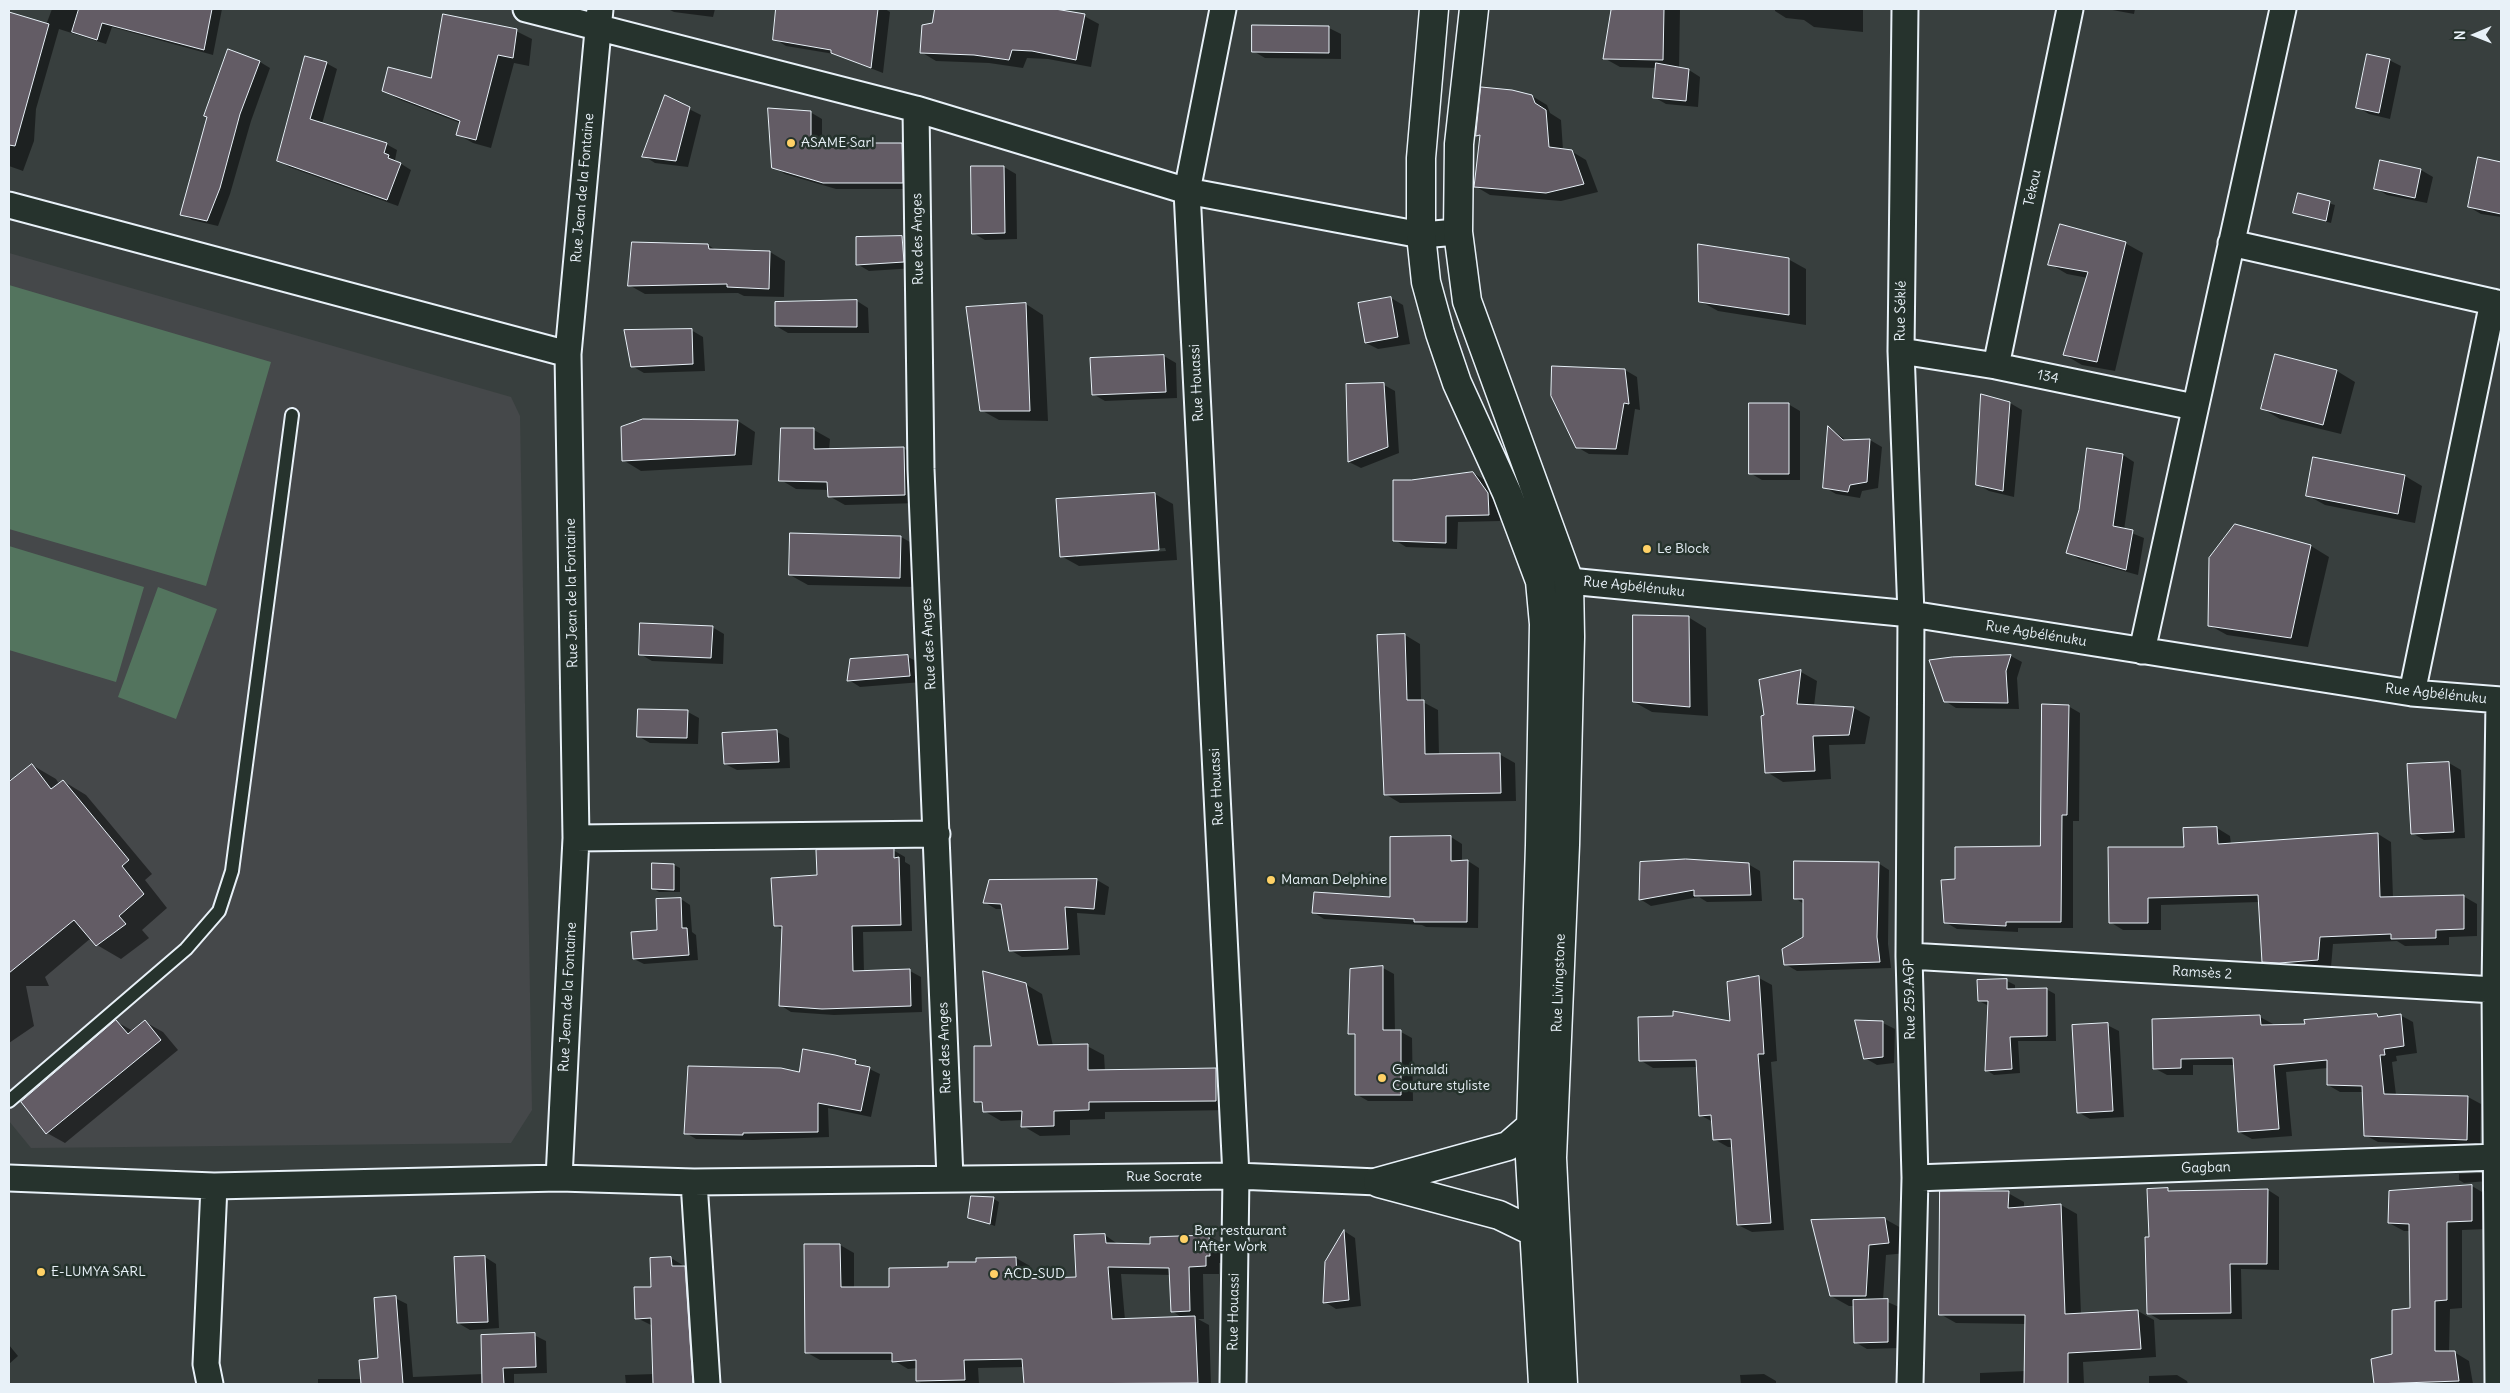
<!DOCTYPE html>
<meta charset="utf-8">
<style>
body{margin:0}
#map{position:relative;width:2510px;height:1393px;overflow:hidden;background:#383f3e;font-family:Delius,sans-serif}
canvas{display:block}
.frame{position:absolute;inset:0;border:10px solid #e8f1f8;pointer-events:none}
.north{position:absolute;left:2450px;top:10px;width:50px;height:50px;-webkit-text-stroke:4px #26332d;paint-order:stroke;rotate:269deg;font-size:14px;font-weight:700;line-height:20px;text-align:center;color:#e8f1f8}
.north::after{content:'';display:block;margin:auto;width:18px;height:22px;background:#e8f1f8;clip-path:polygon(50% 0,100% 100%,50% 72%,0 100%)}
</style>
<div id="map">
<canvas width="2510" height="1393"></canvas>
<div class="frame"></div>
<div class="north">N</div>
</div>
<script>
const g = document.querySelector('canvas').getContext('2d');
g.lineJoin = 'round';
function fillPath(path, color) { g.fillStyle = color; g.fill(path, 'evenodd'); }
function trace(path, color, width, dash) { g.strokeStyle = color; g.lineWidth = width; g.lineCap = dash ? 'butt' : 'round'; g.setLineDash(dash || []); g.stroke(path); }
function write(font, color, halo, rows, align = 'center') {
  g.font = font + ' Delius,sans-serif'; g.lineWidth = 5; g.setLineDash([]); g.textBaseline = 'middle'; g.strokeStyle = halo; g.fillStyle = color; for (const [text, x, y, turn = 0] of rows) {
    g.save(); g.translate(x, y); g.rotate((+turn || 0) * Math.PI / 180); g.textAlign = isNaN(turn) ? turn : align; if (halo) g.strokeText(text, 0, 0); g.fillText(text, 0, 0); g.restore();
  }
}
const built = new Path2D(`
 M9 253 511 397 520 416 532 1110 511 1143 31 1148 9 1121Z`);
const green = new Path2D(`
 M9 285 271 362 206 586 9 529Z
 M9 546 144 587 116 682 9 650Z
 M158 587 217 609 176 719 118 697Z`);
const shadow = new Path2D(`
 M52 9H222L213 55 112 27 106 44 59 29 36 109 34 141 23 171 9 166V40L15 15 46 25Z
 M668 9H715L713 17 674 12Z
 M777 9H885L890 12 883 73 834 54 786 46 775 39Z
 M936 9H1049L1084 16 1099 24 1091 67 1048 59 1027 58 1023 68 989 63 936 61 921 52 933 25Z
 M1629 9H1680L1679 68 1689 70 1700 77 1698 107 1666 104 1654 97 1657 68 1620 67 1604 58Z
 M1775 9H1863V32L1814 27 1804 20 1786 18 1775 11Z
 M2107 9H2135L2134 14Z
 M1253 27 1329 28 1341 34V59L1265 58 1253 51Z
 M516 31 532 39 529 66 514 63 491 148 473 143 457 134 460 123 398 99 383 90 432 80Z
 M2389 60 2401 66 2390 119 2369 114 2357 107Z
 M260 62 270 68 251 121 230 194 218 226 192 220 182 214Z
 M326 63 337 69 322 124 386 144 397 150 395 160 411 170 398 206 289 167 278 160Z
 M1532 96 1547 105 1550 113 1561 120 1563 150 1571 151 1586 160 1598 192 1561 201 1490 195 1475 186 1481 138 1477 135Z
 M665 97 701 115 688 167 655 163 644 156Z
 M810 112 822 119V144H901L913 151 914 189H836L785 174 773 167Z
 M2479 159 2501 163V217L2481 214 2469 207Z
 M2381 161 2421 170 2433 177 2427 203 2387 195 2375 188Z
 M1004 167 1016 174 1017 239 985 240 973 233Z
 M2299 195 2335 205 2331 223 2294 213Z
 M902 237 913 244 915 268 869 271 857 264Z
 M2125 243 2143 253 2115 371 2082 365 2065 355 2088 278 2067 274 2050 264Z
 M708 245 716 250 770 252 785 261 784 297 744 296 738 293 645 294 629 285Z
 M1788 259 1806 269V325L1718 311 1700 301Z
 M1391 298 1403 305 1410 344 1378 349 1366 343Z
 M857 301 868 308 869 333H788L776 326Z
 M1026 304 1043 315 1048 421 999 420 981 410Z
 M691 330 703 337 705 371 644 373 632 366Z
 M2276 355 2337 371 2355 382 2341 434 2280 419 2263 409Z
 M1164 356 1176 363 1177 398 1105 401 1093 394Z
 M1625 370 1637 377 1640 410 1635 409 1628 455 1589 454 1577 447Z
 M1348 385H1384L1395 391 1399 453 1361 468 1349 462Z
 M1982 396 2010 403 2022 410 2014 497 1989 491 1977 484Z
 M1788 404 1800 411V480H1762L1750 473Z
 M738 421 755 432 752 465 641 471 623 460Z
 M1830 428 1847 441 1870 440 1882 447 1878 488 1862 491 1860 498 1836 494 1824 487Z
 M814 430 830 439 829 450 903 448 919 457 920 503 845 505 829 496V490L796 489 781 480Z
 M2123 455 2134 462 2124 530 2144 538 2138 575 2079 559 2068 552Z
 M1473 473 1485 480 1499 500 1500 521 1458 522 1457 549 1406 547 1395 540Z
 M2405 476 2422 486 2415 523 2325 505 2307 495Z
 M1155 494 1173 504 1177 560 1079 566 1061 556ZM1165 548 1166 551 1076 557V554Z
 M2235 526 2311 546 2329 557 2308 647 2227 635 2209 625Z
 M901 537 919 547 918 587 808 585 790 575Z
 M1688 617 1706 628 1708 716 1652 712 1634 702Z
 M712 627 724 634 723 664 652 661 640 654Z
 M1405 635 1420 644 1421 701 1438 710 1439 755 1499 754 1515 763 1516 801 1400 803 1385 794Z
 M2011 656 2022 662 2017 678 2019 709 1956 708 1945 701 1952 658Z
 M908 657 920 663 922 682 860 687 849 680Z
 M1801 672 1817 681 1814 706 1854 708 1870 717 1865 744 1829 745 1831 779 1783 782 1767 772Z
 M2068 706 2080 713 2079 821H2073V928H2018V932L1957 929 1945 922 1956 880 2041 848Z
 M688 712 699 718 698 744 650 743 638 736Z
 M777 732 789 738 790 768 737 770 725 764 724 734Z
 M2449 763 2461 770 2465 838 2424 840 2412 833Z
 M32 765 56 779 59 784 63 781 86 795 152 874 145 880 167 908 142 930 149 938 121 959 97 945 91 938 45 977 49 986H26L34 1026 9 1043V778L13 780Z
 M2217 828 2230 836 2231 845 2378 834 2391 842 2393 898 2463 896 2477 904V936L2449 937V945L2405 946 2397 941 2333 944 2331 967 2277 969 2263 961 2260 902 2161 905V930H2123L2110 922 2185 848Z
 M1451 837 1462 844V861H1468L1479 868 1478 928 1426 927 1422 925 1324 919 1313 912 1391 898Z
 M893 850 905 857V862L910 865 912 931 863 932 864 972 910 971 921 977 922 1012 834 1015 791 1012 780 1005 783 930 775 925 818 876Z
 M1878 863 1889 870 1888 944 1891 968 1797 971 1785 964 1805 938 1804 904 1795 898Z
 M1748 864 1760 871 1762 901 1707 902 1699 897 1651 906 1640 899Z
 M654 865H674L680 868V892H659L654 889Z
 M1097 880 1109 887 1105 915 1077 913 1080 955 1022 957 1010 950 1004 909H996L984 902 990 881Z
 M681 899 690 905 692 932 696 935 698 960 644 964 634 959 659 931Z
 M1383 968 1394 974 1395 1032H1401L1412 1038 1413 1101H1368L1356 1094V1036L1349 1033Z
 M1759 978 1772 985 1777 1061 1771 1062 1784 1230 1752 1232 1738 1225 1733 1147H1728L1714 1139 1713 1122 1700 1115 1697 1067 1653 1068 1640 1060 1732 1022Z
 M2007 981 2015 985V990L2046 989 2055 994 2056 1041H2018L2020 1073 1994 1075 1986 1070 1989 1006 1979 1001Z
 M1025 984 1042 994 1053 1046H1087L1104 1055 1105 1071 1215 1070 1232 1080 1233 1110 1105 1112V1119L1070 1120V1135L1040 1136 1023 1126V1120L1001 1121 984 1111V1106L976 1101 992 1047Z
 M2400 1015 2413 1022 2417 1053 2396 1056 2397 1061 2392 1062 2396 1095 2468 1097 2481 1104 2480 1146 2378 1142 2365 1135 2364 1092H2340L2328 1085V1068L2286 1072 2292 1136 2252 1139 2239 1132 2235 1065H2193V1075H2167L2154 1068 2260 1017 2273 1024V1026H2306V1021Z
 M117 1022 133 1031 145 1022 163 1032 178 1050 65 1143 47 1133Z
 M1883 1023 1895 1029 1894 1063 1877 1065 1865 1058Z
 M2107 1025 2119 1031 2124 1117 2090 1119 2078 1112Z
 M855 1062 880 1074 871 1117 828 1108 829 1137 753 1140 696 1139 686 1133 800 1073Z
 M2482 1173 2487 1176V1181L2464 1183 2459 1180V1174Z
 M2472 1186 2487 1195V1229L2462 1230V1308L2450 1309 2449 1352H2454L2469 1361 2473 1384H2375L2372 1360 2393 1355 2411 1309 2410 1231H2404L2389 1223Z
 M2168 1189 2173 1192 2268 1190 2279 1197V1270L2241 1269 2242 1319 2160 1320 2148 1313 2150 1238Z
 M2008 1193 2024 1202V1208L2061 1205 2077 1214 2081 1314 2138 1311 2154 1320 2156 1357 2083 1362 2084 1384H1980V1373L2026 1371V1324L1956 1323 1940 1314Z
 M972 1197 994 1199 999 1202 995 1226 969 1217Z
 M1885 1219 1903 1229 1906 1253 1886 1255 1883 1300 1899 1307 1900 1348 1867 1349 1855 1342 1854 1306H1849L1831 1296Z
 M1344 1231 1355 1238 1361 1306 1336 1309 1325 1302 1326 1262Z
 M1105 1235 1119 1245H1152L1209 1236 1223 1244 1224 1263H1219V1274H1203L1204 1319H1198L1209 1325 1211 1384H1025L1024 1367 978 1368 979 1384H923L917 1381V1368L908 1369 893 1360H820L806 1352 840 1245 854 1253V1288H890L949 1269 1016 1258 1030 1266V1280L1077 1279ZM1121 1274 1171 1275 1172 1311 1183 1318 1125 1320Z
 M485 1257 496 1264 499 1328 470 1330 458 1323Z
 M671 1258 699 1275 706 1384H626L625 1375 654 1374 653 1326 637 1318Z
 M395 1298 407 1304 413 1377 483 1374 534 1335 546 1341 547 1373 514 1374V1384H318V1379H361L380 1359Z
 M9 1345 18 1356 9 1364Z
 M1764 1374 1776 1381V1384H1741L1740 1375Z
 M2177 1375 2187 1381 2188 1384H2149V1376Z`);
const building = new Path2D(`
 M79 9H212L204 50 102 23 97 40 72 32Z
 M776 9H878L871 68 831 53V50L773 40Z
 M935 9H1055L1085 14 1076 60 1032 51 1012 50 1009 60 974 55 920 53 922 25 932 23Z
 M1664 9 1663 60 1603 59 1611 10Z
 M9 12 49 24 15 146 9 145Z
 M443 14 517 29 513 58 498 55 476 140 456 135 460 121 382 91 388 67 431 78Z
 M1252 25 1329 26V53L1252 52Z
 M228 49 260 61 240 114 220 188 207 221 180 215 207 117 204 116Z
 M2367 54 2390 59 2379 113 2356 108Z
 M305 56 327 62 310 119 387 143 384 153 389 155 388 158 401 163 387 200 277 161Z
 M1656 63 1689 69 1686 101 1653 98Z
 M1481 87 1512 90 1532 95 1535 103 1546 110 1549 147 1572 150 1584 184 1546 193 1474 187 1480 135 1476 136Z
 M665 95 690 107 676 161 642 157Z
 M768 108 811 111V143H902L903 183H823L772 168Z
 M2478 157 2501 162V214L2468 207Z
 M2380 160 2421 169 2415 198 2374 189Z
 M971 166H1004L1005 233 972 234Z
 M2298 193 2330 201 2326 221 2293 213Z
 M2060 224 2126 242 2097 362 2063 355 2088 272 2048 265Z
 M902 236 904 262 856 265V237Z
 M632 242 708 244 709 249 770 251 769 289 727 287V284L628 286Z
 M1698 244 1789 258V315L1699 302Z
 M1391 297 1398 337 1365 343 1358 303Z
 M857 300V327L775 326V302Z
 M1026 303 1030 411H980L966 307Z
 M692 329 693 364 631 367 624 330Z
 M2275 354 2337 370 2323 425 2261 409Z
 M1164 355 1166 392 1092 395 1090 358Z
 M1552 366 1625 369 1629 404 1624 403 1616 449 1576 448 1551 396Z
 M1384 383 1388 447 1348 462 1346 384Z
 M1981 394 2010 402 2003 491 1976 485Z
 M1749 403H1789V474H1749Z
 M643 419 738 420 735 455 622 461 621 427Z
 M1828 426 1843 440 1870 439 1867 482 1850 485 1848 492 1823 488Z
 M781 428H814V449L904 447 905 495 828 497 827 482 779 481Z
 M2087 448 2123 454 2113 526 2133 530 2126 570 2066 553 2079 510Z
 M2313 457 2405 475 2398 514 2306 496Z
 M1473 472 1488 493 1489 515 1446 516V543L1393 541V480H1411Z
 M1155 493 1159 550 1060 557 1056 499Z
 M2235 524 2311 545 2291 638 2208 626 2209 558Z
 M790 533 901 536 900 578 789 575Z
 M1633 615 1689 616 1690 707 1633 702Z
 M640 623 713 626 711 658 639 655Z
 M1405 634 1407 700H1424L1425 754 1500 753 1501 793 1384 795 1377 635Z
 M908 655 910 676 847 681 850 659Z
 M2011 655 2006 671 2008 703 1944 702 1929 660 1952 657Z
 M1801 670 1797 704 1854 707 1849 735 1813 736 1815 771 1765 773 1761 716 1764 715 1759 680Z
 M2042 704 2069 705 2067 815H2062L2061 922H2006V926L1944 923 1941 880 1955 879V847L2040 846Z
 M638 709 688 710 687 738 637 737Z
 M777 730 779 762 724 764 722 733Z
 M2449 762 2454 832 2411 834 2407 764Z
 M32 764 51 789 63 780 129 860 122 866 144 894 119 916 126 924 96 946 74 920 9 973V782Z
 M2217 827 2218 844 2378 833 2380 897 2464 895V929L2436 930V938L2391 939V934L2320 937 2318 960 2279 963 2262 962 2258 895 2148 898V923H2109L2108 847H2184L2183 828Z
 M1451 836V861L1468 860 1467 922H1414V919L1312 913 1314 892 1390 897V837Z
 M894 849V858L899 857 901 925 852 926 853 971 910 969 911 1006 822 1009 779 1006 782 926H774L771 878 817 875 816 850Z
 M1686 859 1749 863 1751 895 1694 896V890L1639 900 1640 862Z
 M1794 861 1879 862 1877 937 1880 962 1784 965 1782 949 1803 937V899H1794Z
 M652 863 674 864V890L652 889Z
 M1097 879 1094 909 1065 907 1068 949 1009 951 1001 904 983 903 989 880Z
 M681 898 682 928H687L689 955 633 959 631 932 657 930 656 899Z
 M1383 966V1030H1401V1095H1355V1034H1348L1350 969Z
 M983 971 1026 983 1038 1045 1088 1044V1070L1216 1068V1101L1089 1102V1110L1054 1111V1126L1021 1127 1022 1111 983 1112 982 1102H974V1046H991Z
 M1759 976 1764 1054H1758L1771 1223 1737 1225 1731 1139 1713 1140 1711 1115 1699 1116 1696 1060 1639 1061 1638 1017 1673 1016V1011L1730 1021 1727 982Z
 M2007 979V989L2047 988V1036L2010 1037 2012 1069 1985 1071 1988 1001H1978L1977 980Z
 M2377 1014 2378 1017 2401 1014 2404 1046 2384 1049 2385 1055H2380L2384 1094 2468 1096 2467 1140 2364 1136 2362 1086 2327 1085V1060L2274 1065 2279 1129 2238 1132 2233 1058 2181 1059V1068L2153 1069 2152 1019 2260 1015 2261 1025 2305 1024 2304 1020Z
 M116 1020 128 1034 145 1020 161 1040 46 1134 21 1102Z
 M1855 1020 1883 1021V1057L1864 1059Z
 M2108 1023 2113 1111 2077 1113 2072 1025Z
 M803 1049 835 1055 856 1060 855 1064 870 1067 861 1111 818 1103V1132L743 1133V1135L684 1134 688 1066 781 1068 799 1072Z
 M2472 1185V1221L2447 1222V1300L2435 1301V1351H2455L2459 1381 2374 1384 2371 1359 2392 1354V1310L2410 1308 2409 1224 2388 1223 2389 1191Z
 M2168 1188V1191L2268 1189 2267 1264H2230L2231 1313 2147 1314 2145 1237H2149L2147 1189Z
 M1940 1191H2009L2008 1208 2061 1204 2065 1314 2138 1310 2141 1349 2068 1353V1384H2024L2025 1315H1939Z
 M971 1196 994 1197 990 1224 968 1218Z
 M1885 1218 1889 1243 1869 1245 1866 1296H1830L1811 1220Z
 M1344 1230 1349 1300 1323 1303 1325 1262Z
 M1105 1234 1106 1243 1150 1244V1237L1209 1235 1210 1256H1206V1266L1189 1267 1190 1311 1171 1312 1169 1268 1108 1267 1112 1319 1195 1316 1198 1383 1024 1384 1022 1359 964 1360 965 1380 916 1381V1360L892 1362V1353H805L804 1244H840L841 1287H889V1268L948 1267V1262H976V1258L1016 1257 1017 1279 1076 1277 1074 1235Z
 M485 1256 488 1322 457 1323 454 1257Z
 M671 1257 672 1266H685L693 1384H653L651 1318 635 1319 634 1287H651L650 1258Z
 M396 1296 403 1384H361L359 1360 378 1358 374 1298Z
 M1888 1299V1342L1854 1343 1853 1300Z
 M535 1333 536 1367 503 1368 504 1384H482L481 1335Z`);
const service = new Path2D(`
 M9 1101 186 949 219 911 232 871 292 415`);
const minor = new Path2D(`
 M526 9 916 109 1187 191 1421 235 1458 232
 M1223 9 1187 191 1236 1176 1233 1384
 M1905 9 1901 351 1911 614 1909 956 1915 1178 1910 1384
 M916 109 921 469 950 1178
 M9 205 568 354
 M2231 243 2501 304
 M1901 351 1996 366 2194 407
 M1996 366 2070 9
 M1549 581H1569L1911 614 2412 693 2501 700
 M2142 651 2283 9
 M2412 693 2493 302
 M576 838 937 834
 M1909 956 2495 990
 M9 1178 214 1186 559 1178 694 1182 1236 1176 1378 1182
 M559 1178 576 838 568 354 600 9
 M1915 1178 2497 1157
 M694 1182 707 1384
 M210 1384 206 1364 214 1186
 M2498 1384 2495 990 2499 700`);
const tertiary = new Path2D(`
 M1434 9 1421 158V235L1426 282 1440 333 1457 383 1507 493 1540 581 1544 624 1540 845 1530 1158 1543 1384
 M1474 9 1459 144 1458 232 1467 301 1569 581 1570 637 1565 845 1552 1158 1563 1384
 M1378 1182 1508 1146 1531 1126
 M1379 1183 1499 1215 1534 1232`);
const markers = [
 [791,143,5,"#ffd166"],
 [1647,549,5,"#ffd166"],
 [1271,880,5,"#ffd166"],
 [1382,1078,5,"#ffd166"],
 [1184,1239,5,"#ffd166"],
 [41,1272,5,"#ffd166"],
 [994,1274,5,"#ffd166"]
];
const poiNames = [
 ["ASAME Sarl",801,143],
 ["Le Block",1657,549],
 ["Maman Delphine",1281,880],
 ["Gnimaldi",1392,1070],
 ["Couture styliste",1392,1086],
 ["Bar restaurant",1194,1231],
 ["l'After Work",1194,1247],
 ["E-LUMYA SARL",51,1272],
 ["ACD-SUD",1004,1274]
];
const streetNames = [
 ["Rue Jean de la Fontaine",583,188,-85],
 ["Tekou",2033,188,-78],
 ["Rue des Anges",918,239,-91],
 ["Rue Séklé",1901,311,-89],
 ["134",2048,377,12],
 ["Rue Houassi",1197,383,-93],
 ["Rue Agbélénuku",1634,587,6],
 ["Rue Jean de la Fontaine",572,593,-91],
 ["Rue Agbélénuku",2036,634,9],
 ["Rue des Anges",929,644,-93],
 ["Rue Agbélénuku",2436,694,6],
 ["Rue Houassi",1217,787,-93],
 ["Ramsès 2",2202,973,3],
 ["Rue Livingstone",1559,983,-88],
 ["Rue Jean de la Fontaine",568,997,-87],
 ["Rue 259.AGP",1910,999,-91],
 ["Rue des Anges",945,1048,-92],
 ["Gagban",2206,1168,-2],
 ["Rue Socrate",1164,1177],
 ["Rue Houassi",1234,1312,-89]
];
fillPath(built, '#45484a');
fillPath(green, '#53745e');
fillPath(shadow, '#0007');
fillPath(building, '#635c65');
trace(building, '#e8f1f8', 1);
trace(service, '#e8f1f8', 16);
trace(minor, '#e8f1f8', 29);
trace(tertiary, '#e8f1f8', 31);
trace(service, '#26332d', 12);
trace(minor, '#26332d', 25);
trace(tertiary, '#26332d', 28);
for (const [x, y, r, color] of markers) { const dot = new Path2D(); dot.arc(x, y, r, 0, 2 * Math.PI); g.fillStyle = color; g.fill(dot); trace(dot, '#26332d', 2); }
write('14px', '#e8f1f8', '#26332d', poiNames, 'left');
write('14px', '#e8f1f8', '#26332d', streetNames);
</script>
